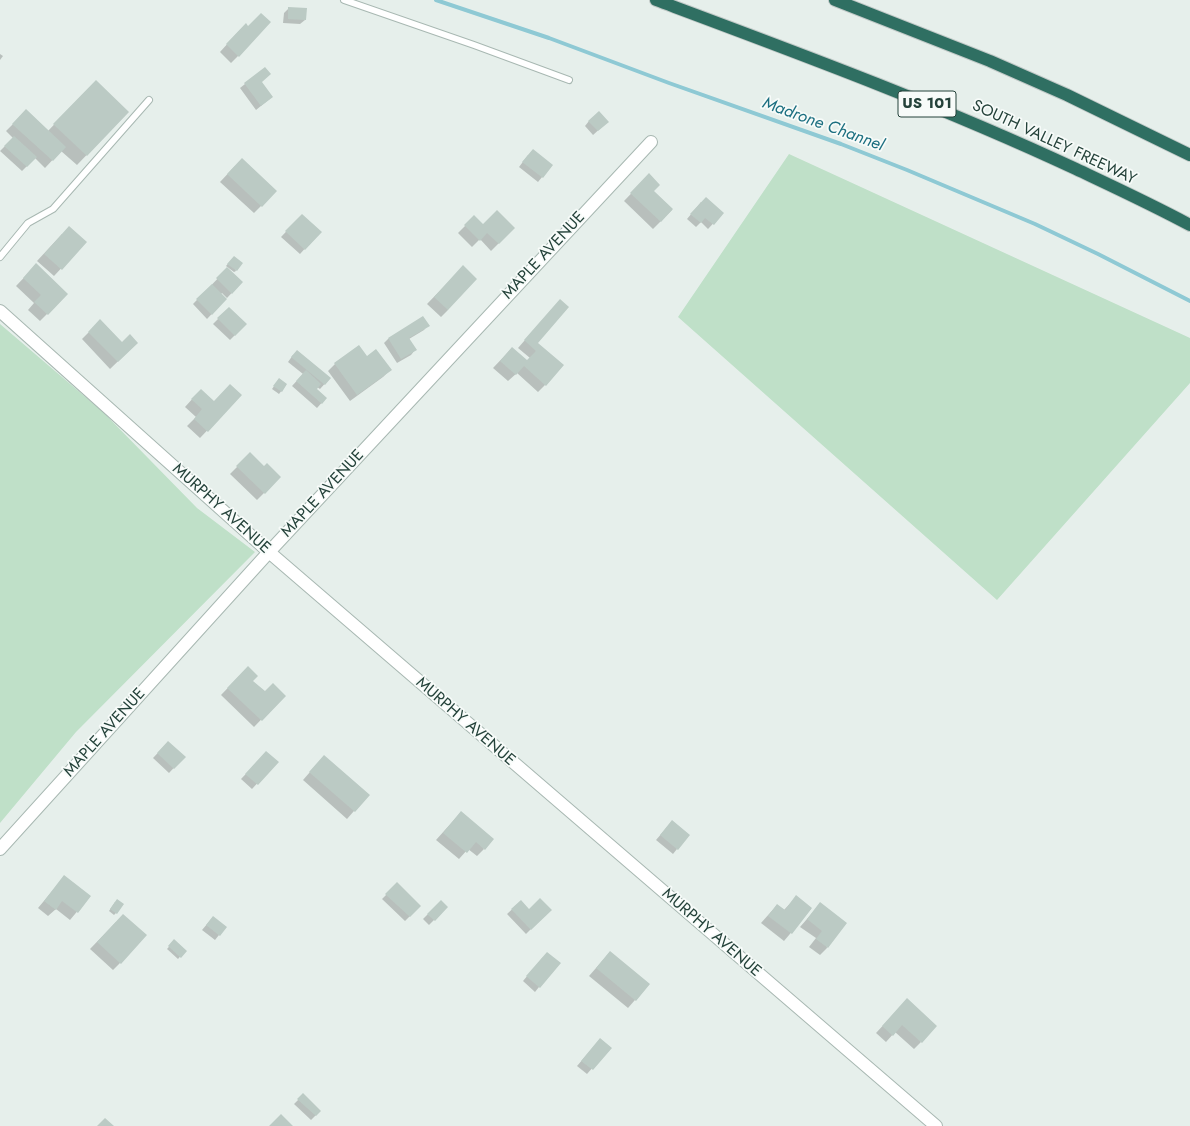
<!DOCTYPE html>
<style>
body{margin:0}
canvas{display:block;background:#e6efeb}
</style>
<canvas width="1190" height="1126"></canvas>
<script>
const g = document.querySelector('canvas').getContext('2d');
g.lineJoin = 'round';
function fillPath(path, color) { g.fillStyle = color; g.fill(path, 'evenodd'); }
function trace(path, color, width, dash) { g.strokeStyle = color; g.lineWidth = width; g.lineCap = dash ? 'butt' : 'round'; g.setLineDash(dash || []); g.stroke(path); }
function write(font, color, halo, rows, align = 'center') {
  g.font = font + ' Jost,sans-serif'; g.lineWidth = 3.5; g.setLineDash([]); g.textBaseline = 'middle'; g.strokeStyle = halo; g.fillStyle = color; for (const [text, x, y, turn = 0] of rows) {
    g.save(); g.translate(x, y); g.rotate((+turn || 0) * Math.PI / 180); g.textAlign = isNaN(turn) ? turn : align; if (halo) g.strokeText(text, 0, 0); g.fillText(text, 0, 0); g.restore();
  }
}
const green = new Path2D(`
 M789 154 1190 338V383L997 600 678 317Z
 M0 324 103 412 197 508 255 552 76 732 0 823Z`);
const shadow = new Path2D(`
 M289 8 305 20 300 24 283 23 284 13Z
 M248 27 238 56 231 63 220 52 239 31Z
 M0 54 3 56 0 60Z
 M261 82 272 97 256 110 240 88 245 84Z
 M86 91 128 112 77 165 61 151 45 168 35 158 22 171 0 151 13 138 6 131 19 118 48 131Z
 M589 121 603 126 593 135 585 126Z
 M528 155 552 165 538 182 519 167Z
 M235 166 276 191 254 213 220 182Z
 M649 175 653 191 672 210 653 229 624 201Z
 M701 202 723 213 708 229 701 222 696 227 687 219Z
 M302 215 320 232 300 254 281 237Z
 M474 217 483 225 514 228 491 251 480 239 472 247 458 233Z
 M62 234 86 242 54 276 37 261Z
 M232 259 236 271 234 272 226 266Z
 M36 265 67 294 40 321 28 310 34 303 16 286Z
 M227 269 242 282 227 298 222 293 221 294 226 299 207 319 193 304Z
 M456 274 448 310 441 317 427 304Z
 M229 308 246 324 230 340 213 324Z
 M553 308 537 343 545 385 538 392 517 373 508 381 493 368 512 348 527 361 530 358 518 348Z
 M100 321 122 343H137L110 369 82 339Z
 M428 325 424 330 409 339 415 350 411 355 397 363 384 343 388 339Z
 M293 355 330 378 320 389 317 387 315 389 326 398 317 408 292 386 303 374 288 362Z
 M335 364 390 370 383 377 350 401 328 371Z
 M277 382 286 385 279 394 272 389Z
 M241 395 200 438 187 426 196 417 185 407 194 397 214 402Z
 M250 454 264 467 280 477 257 500 230 474Z
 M248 667 252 681 264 693 284 696 254 727 221 695Z
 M168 742 184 757 169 773 153 758Z
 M262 757 277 762 252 789 241 779Z
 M317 764 368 795 347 819 303 780Z
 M461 812 484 849 477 856 468 849 459 859 436 840Z
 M668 826 677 849 673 854 656 840Z
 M64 877 90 896 70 920 56 909 48 916 38 908Z
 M397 884 420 906 405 921 382 899Z
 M796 897 811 909 784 941 761 923 777 905 784 910Z
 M441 901 447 907 429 925 423 919Z
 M521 901 529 911 550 910 526 934 507 914Z
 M115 902 116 913 114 915 109 911Z
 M820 904 827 948 820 955 809 947 816 938 800 927Z
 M213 917 219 935 215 940 202 930Z
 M116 922 120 963 113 970 90 949Z
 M174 941 185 951 178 959 167 949Z
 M610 952 649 984 628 1008 589 976Z
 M543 957 539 987 535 992 523 981Z
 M900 1007 921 1042 914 1049 895 1032 886 1042 876 1033Z
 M596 1044 610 1048 587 1074 577 1066Z
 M303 1095 320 1111 311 1120 294 1104Z`);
const stream = new Path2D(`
 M436 0 549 38 669 83 841 144 907 170 1035 224 1098 254 1190 301`);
const building = new Path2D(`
 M288 7 307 8 306 20 288 19Z
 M261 13 271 22 239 57 226 44 246 23 248 26Z
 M265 67 271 74 262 82 273 97 261 106 244 83Z
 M96 80 129 112 87 156 53 124Z
 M26 109 66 147 53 161 12 124Z
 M599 111 609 122 598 131 588 121Z
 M14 136 37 157 27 167 4 146Z
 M533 149 553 165 543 178 522 162Z
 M242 158 277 191 262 207 227 174Z
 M649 173 660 185 654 191 673 209 661 222 630 193Z
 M706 197 724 213 714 225 705 218 701 223 690 214Z
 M497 210 515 228 499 244 487 233 480 241 464 225 474 215 483 224Z
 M302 214 322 232 305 250 285 231Z
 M69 226 87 242 62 270 44 254Z
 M234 256 243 263 237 271 227 264Z
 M36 263 68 294 48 315 34 302 41 295 23 278Z
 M463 265 477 279 448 310 434 297Z
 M227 267 243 282 232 294 216 278Z
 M212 284 227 299 212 315 196 299Z
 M560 299 569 307 538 343 564 365 546 386 524 366 516 375 500 361 512 347 527 360 536 351 524 340Z
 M229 307 247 324 235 336 217 318Z
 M423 316 430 326 409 338 417 350 401 359 388 338Z
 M100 319 122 342 130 334 138 343 118 362 88 332Z
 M359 345 367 356 376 349 392 370 357 395 334 363Z
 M297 350 331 378 325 385 291 357Z
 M306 370 321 384 317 389 327 398 322 404 296 381Z
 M279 378 287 384 282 392 273 386Z
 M230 384 242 395 208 432 194 419 202 409 191 399 201 389 214 401Z
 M250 452 264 466 267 463 281 477 265 494 236 466Z
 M248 666 258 676 253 681 265 691 273 683 286 696 262 721 227 688Z
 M168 741 186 757 174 769 157 753Z
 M266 751 279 762 258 785 245 774Z
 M324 755 370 795 355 812 309 772Z
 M461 811 494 839 485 850 476 842 467 853 443 833Z
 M672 820 690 835 678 850 660 835Z
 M64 875 91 896 78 913 62 901 56 910 44 901Z
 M397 882 421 906 410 917 385 894Z
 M796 895 812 908 792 934 768 916 777 904 785 910Z
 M540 898 552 910 531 930 511 909 521 900 529 909Z
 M117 899 124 904 117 914 110 909Z
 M441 900 448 907 435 921 427 914Z
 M820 902 847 923 828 948 816 939 822 931 807 919Z
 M123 914 147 935 121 964 97 942Z
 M213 916 227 927 220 936 206 925Z
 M174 939 187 951 181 958 168 946Z
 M610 951 650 984 636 1001 596 968Z
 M547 952 561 963 540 988 526 976Z
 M907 998 937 1026 922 1043 902 1025 893 1036 882 1026Z
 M600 1038 612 1048 593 1070 581 1061Z
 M303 1093 321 1111 316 1116 297 1099Z
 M281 1114 293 1126H269Z
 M105 1118 114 1126H97Z`);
const lane = new Path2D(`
 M344 0 474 45 569 80
 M0 257 28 223 53 209 149 100`);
const street = new Path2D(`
 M0 311 269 552 936 1126
 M0 849 269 552 651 142`);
const highway = new Path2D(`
 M656 0C798 53 939 105 1076 169 1114 187 1153 205 1190 225
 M835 0 990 61 1067 95 1190 155`);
const shields = [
 [927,104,58]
];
const shieldNames = [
 ["US 101",927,104]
];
const streetNames = [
 ["SOUTH VALLEY FREEWAY",1054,143,25],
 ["MAPLE AVENUE",544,256,-47],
 ["MAPLE AVENUE",323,494,-47],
 ["MURPHY AVENUE",221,509,42],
 ["MURPHY AVENUE",465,722,41],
 ["MAPLE AVENUE",105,733,-48],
 ["MURPHY AVENUE",711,933,41]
];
const waterNames = [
 ["Madrone Channel",823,125,20]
];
fillPath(green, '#bfe0c8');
fillPath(shadow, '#0003');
trace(stream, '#8ec9d4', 4);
fillPath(building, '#bbcac4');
trace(lane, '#a8b8b2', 8);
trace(street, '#a8b8b2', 14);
trace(highway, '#c2cac8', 14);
trace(lane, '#fff', 6);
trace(street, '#fff', 12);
trace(highway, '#2f6f62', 12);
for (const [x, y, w] of shields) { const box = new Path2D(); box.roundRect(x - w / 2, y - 13, w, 26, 3); g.fillStyle = '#f7fbf9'; g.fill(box); trace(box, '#24423a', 1); }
write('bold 15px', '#24423a', null, shieldNames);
write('16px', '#24423a', '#f7fbf9', streetNames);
write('italic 17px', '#1c6f80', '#f7fbf9', waterNames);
</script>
